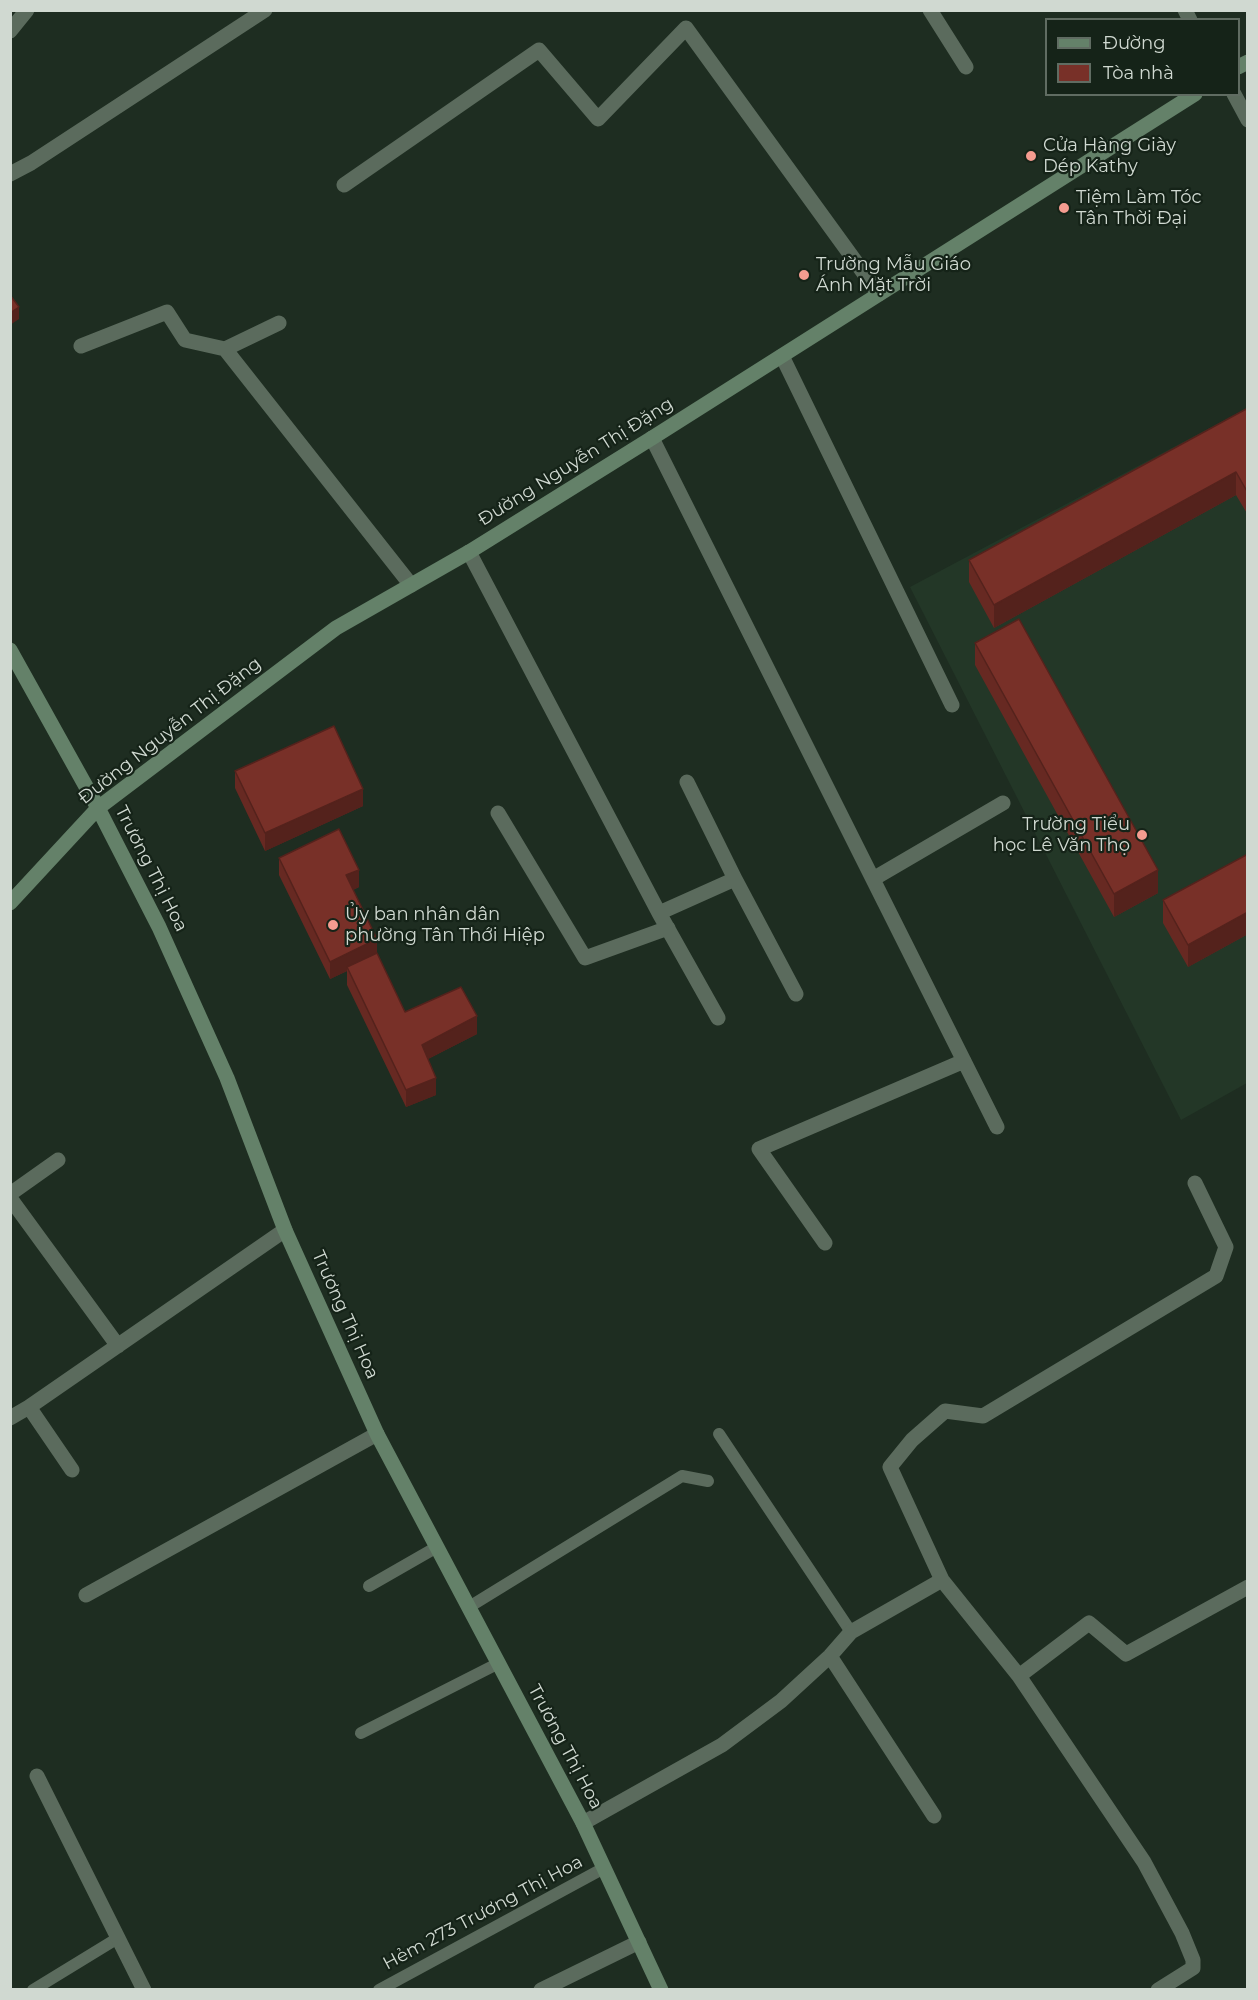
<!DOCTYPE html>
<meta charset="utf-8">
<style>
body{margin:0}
#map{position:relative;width:1258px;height:2000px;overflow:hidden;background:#1e2d21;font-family:Montserrat,sans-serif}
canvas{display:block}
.frame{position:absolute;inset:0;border:12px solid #d0d9d1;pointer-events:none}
.legend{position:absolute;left:1045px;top:18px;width:195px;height:78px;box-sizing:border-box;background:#152318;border:2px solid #606c62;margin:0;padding:8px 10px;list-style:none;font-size:18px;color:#d0d9d1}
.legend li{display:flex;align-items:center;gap:12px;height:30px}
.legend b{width:30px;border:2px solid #606c62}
</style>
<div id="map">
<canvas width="1258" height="2000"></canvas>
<div class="frame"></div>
<ul class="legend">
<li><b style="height:8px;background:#648169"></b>Đường</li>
<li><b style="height:16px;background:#783028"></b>Tòa nhà</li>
</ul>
</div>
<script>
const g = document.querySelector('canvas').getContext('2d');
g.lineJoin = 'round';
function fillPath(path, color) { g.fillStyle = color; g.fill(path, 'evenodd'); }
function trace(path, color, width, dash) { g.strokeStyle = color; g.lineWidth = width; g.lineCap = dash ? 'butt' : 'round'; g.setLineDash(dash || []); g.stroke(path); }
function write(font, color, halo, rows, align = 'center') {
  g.font = font + ' Montserrat,sans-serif'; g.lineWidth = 4.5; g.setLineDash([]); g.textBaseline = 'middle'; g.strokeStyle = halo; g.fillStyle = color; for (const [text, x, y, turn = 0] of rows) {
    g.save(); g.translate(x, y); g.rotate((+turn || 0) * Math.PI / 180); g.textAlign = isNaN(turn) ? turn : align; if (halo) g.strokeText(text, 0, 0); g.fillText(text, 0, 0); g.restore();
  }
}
const built = new Path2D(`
 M1247 408V1083L1181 1120 910 587Z`);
const lane = new Path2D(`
 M719 1434 851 1632
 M369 1586 437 1547
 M469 1607 682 1476 708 1481
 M361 1733 499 1663
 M33 1990 118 1938
 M379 1990 604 1868`);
const street = new Path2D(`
 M930 10 966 67
 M1185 10 1190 20
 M10 31 27 10
 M1234 94 1248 120
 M10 174 31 163 265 10
 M344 185 539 50 598 119 686 28 879 294
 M279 323 225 349 411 585
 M81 346 167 312 185 340 225 349
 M782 356 952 705
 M652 438 997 1127
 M469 552 659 913 718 1018
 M687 782 735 879
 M498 813 585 958 668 928
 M873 879 1003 803
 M659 913 735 879 796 994
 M10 1194 58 1160
 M10 1198 118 1346
 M825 1243 759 1149 964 1061
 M10 1418 29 1407
 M72 1470 29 1407 285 1230
 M86 1595 377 1434
 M830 1656 934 1816
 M1019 1676 1089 1623 1126 1654 1248 1587
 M37 1776 144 1990
 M583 1823 722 1745 781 1701 830 1656 851 1632 942 1580
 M541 1990 639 1942
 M1158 1990 1193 1968V1960L1182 1933 1144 1862 1019 1676 942 1580 890 1467 912 1440 945 1411 983 1416 1216 1276 1226 1247 1195 1183`);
const secondary = new Path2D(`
 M1238 67 1248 62
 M10 650 98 808 159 927 227 1078 285 1230 377 1434 583 1823 661 1990
 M10 903 98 808 336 628 469 552 652 438 1195 94`);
const wall = new Path2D(`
 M1248 408V515L1236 495 994 628 969 582V560Z
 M975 643 1158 893 1114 917 975 665Z
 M235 771 363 806 265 851 235 788Z
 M1248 854V934L1188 967 1163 923V900Z
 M279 858 359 887 353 890 377 953 405 1012 477 1034 428 1059 436 1095 406 1107 347 985V971L330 979 279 875Z`);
const shadedWall = new Path2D(`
 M19 307V319L10 325V313Z
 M1236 472V495L994 628V605Z
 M363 789V806L265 851V833Z
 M359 870V887L346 893V875Z
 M1158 870V893L1114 917V894Z
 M1248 912V934L1188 967V945Z
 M377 939V957L347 967V971L330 979V962Z
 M477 1016V1034L422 1062V1045Z
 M436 1078V1095L406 1107V1090Z`);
const building = new Path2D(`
 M10 295 19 307 10 313Z
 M1248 408V493L1236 472 994 605 969 560Z
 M1019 619 1158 870 1114 894 975 643Z
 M334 726 363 789 265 833 235 771Z
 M339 829 359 870 346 875 377 939 330 962 279 858Z
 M1248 854V912L1188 945 1163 900Z
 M377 953 405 1012 461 987 477 1016 422 1045 436 1078 406 1090 347 967Z`);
const markers = [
 [1031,156,6,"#f59c90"],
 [1064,208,6,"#f59c90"],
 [804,275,6,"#f59c90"],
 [1142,835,6,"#f59c90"],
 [333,925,6,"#f59c90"]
];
const poiNames = [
 ["Cửa Hàng Giày",1043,146],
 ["Dép Kathy",1043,167],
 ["Tiệm Làm Tóc",1076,198],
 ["Tân Thời Đại",1076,219],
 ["Trường Mẫu Giáo",816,265],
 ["Ánh Mặt Trời",816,286],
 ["Trường Tiểu",1130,825,"right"],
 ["học Lê Văn Thọ",1130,846,"right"],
 ["Ủy ban nhân dân",345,915],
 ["phường Tân Thới Hiệp",345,936]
];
const streetNames = [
 ["Đường Nguyễn Thị Đặng",576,462,-32],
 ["Đường Nguyễn Thị Đặng",170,731,-38],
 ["Trương Thị Hoa",151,869,63],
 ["Trương Thị Hoa",345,1315,66],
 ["Trương Thị Hoa",565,1747,62],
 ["Hẻm 273 Trương Thị Hoa",483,1913,-28]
];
fillPath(built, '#233727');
trace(lane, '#5b6b5d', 12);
trace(street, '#5b6b5d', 15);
trace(secondary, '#648169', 15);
fillPath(wall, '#672922');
fillPath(shadedWall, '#54221c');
fillPath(building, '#783028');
trace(building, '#54221c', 1.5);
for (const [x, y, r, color] of markers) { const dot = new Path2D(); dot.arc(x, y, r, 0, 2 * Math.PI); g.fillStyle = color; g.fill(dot); trace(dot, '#152318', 2); }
write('18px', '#d0d9d1', '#152318', poiNames, 'left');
write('18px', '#d0d9d1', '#152318', streetNames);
</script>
